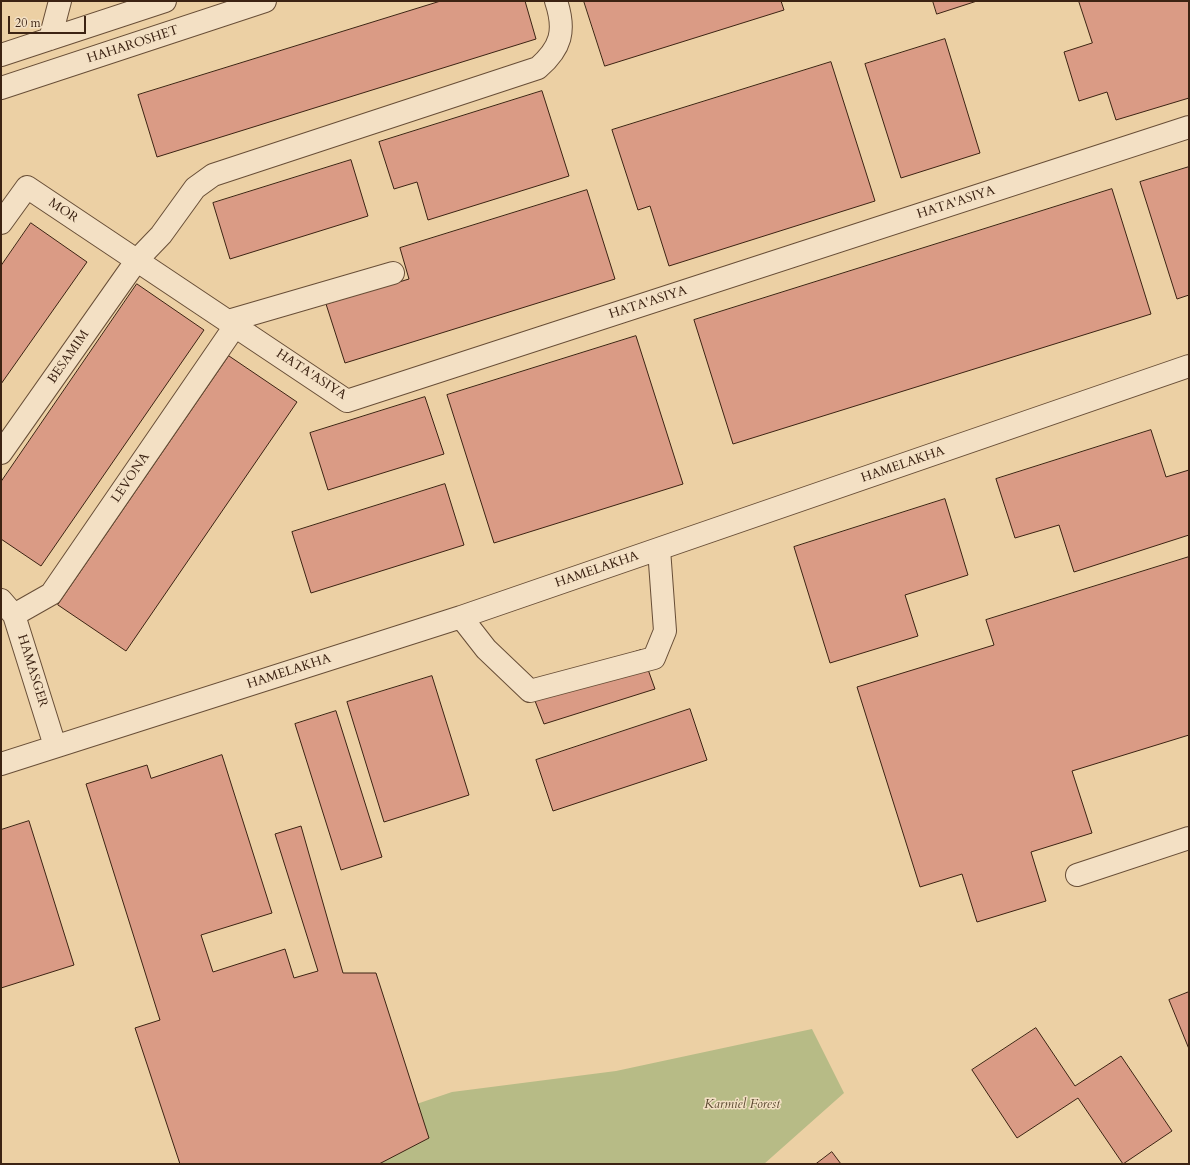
<!DOCTYPE html>
<style>
body{margin:0}
#map{position:relative;width:1190px;height:1165px;overflow:hidden;background:#ecd0a4;font-family:Cardo,serif}
canvas{display:block}
.frame{position:absolute;inset:0;border:2px solid #3c2313;pointer-events:none}
.scale{position:absolute;left:8px;top:16px;width:78px;height:18px;box-sizing:border-box;border:2px solid #3c2313;border-top:0;padding-left:5px;font-size:12px;line-height:14px;white-space:nowrap;color:#3c2313;-webkit-text-stroke:3px #f3e0c4;paint-order:stroke}
</style>
<div id="map">
<canvas width="1190" height="1165"></canvas>
<div class="frame"></div>
<div class="scale">20 m</div>
</div>
<script>
const g = document.querySelector('canvas').getContext('2d');
g.lineJoin = 'round';
function fillPath(path, color) { g.fillStyle = color; g.fill(path, 'evenodd'); }
function trace(path, color, width, dash) { g.strokeStyle = color; g.lineWidth = width; g.lineCap = dash ? 'butt' : 'round'; g.setLineDash(dash || []); g.stroke(path); }
function write(font, color, halo, rows, align = 'center') {
  g.font = font + ' Cardo,serif'; g.lineWidth = 3; g.setLineDash([]); g.textBaseline = 'middle'; g.strokeStyle = halo; g.fillStyle = color; for (const [text, x, y, turn = 0] of rows) {
    g.save(); g.translate(x, y); g.rotate((+turn || 0) * Math.PI / 180); g.textAlign = isNaN(turn) ? turn : align; if (halo) g.strokeText(text, 0, 0); g.fillText(text, 0, 0); g.restore();
  }
}
const green = new Path2D(`
 M812 1029 844 1093 764 1164H275L387 1114 452 1092 616 1071Z`);
const building = new Path2D(`
 M441 1H525L536 39 157 157 138 95Z
 M584 1H781L784 10 605 66Z
 M933 1H977L937 14Z
 M1079 1H1189V98L1116 120 1107 92 1079 101 1064 52 1092 43Z
 M945 39 980 153 901 178 865 64Z
 M831 62 875 201 669 266 650 206 638 210 612 130Z
 M542 91 569 176 428 220 417 182 394 189 379 142Z
 M351 160 368 216 230 259 213 203Z
 M1189 167V295L1177 299 1140 182Z
 M1112 189 1151 314 733 444 694 320Z
 M587 190 615 279 345 363 326 304 409 279 400 248Z
 M31 223 87 262 1 384V266Z
 M137 284 204 330 41 566 1 539V482Z
 M636 336 683 484 494 543 447 395Z
 M229 356 297 402 126 651 58 605Z
 M425 397 444 454 328 490 310 433Z
 M1151 430 1166 477 1189 470V535L1074 572 1059 525 1015 538 996 479Z
 M445 484 464 545 311 593 292 532Z
 M945 499 968 575 905 595 918 636 830 663 794 547Z
 M1189 557V735L1072 771 1092 833 1031 852 1046 901 977 922 962 874 920 887 857 687 994 645 986 620Z
 M641 650 655 689 544 724 530 688Z
 M432 676 469 795 384 822 347 702Z
 M690 709 707 760 553 811 536 760Z
 M336 711 382 857 341 870 295 724Z
 M222 755 272 913 201 935 213 972 285 949 294 978 318 971 275 834 301 826 343 973H376L429 1138 379 1164H180L135 1028 160 1020 86 784 147 765 151 778Z
 M29 821 74 965 1 988V830Z
 M1189 992V1049L1169 1000Z
 M1036 1028 1075 1086 1121 1056 1172 1131 1123 1164 1078 1098 1017 1138 972 1070Z
 M832 1152 841 1164H816Z`);
const minor = new Path2D(`
 M50 39 60 1
 M1 55 165 1
 M1 88 265 1
 M1 223 27 187 347 401 1189 127
 M228 321 393 273
 M1 453 137 260 161 235 195 188 213 175 538 68C561 48 566 31 556 1
 M1 600 14 615 55 746
 M14 615 51 594 235 326
 M461 617 486 649 530 691 654 658 665 631 659 549
 M1 764 461 617 1189 366
 M1077 875 1189 838`);
const streetNames = [
 ["HAHAROSHET",133,45,-18],
 ["HATA'ASIYA",956,203,-18],
 ["MOR",63,211,34],
 ["HATA'ASIYA",648,303,-18],
 ["BESAMIM",69,357,-55],
 ["HATA'ASIYA",311,375,33],
 ["HAMELAKHA",903,465,-19],
 ["LEVONA",131,478,-56],
 ["HAMELAKHA",597,570,-19],
 ["HAMASGER",32,671,73],
 ["HAMELAKHA",289,672,-18]
];
const parkNames = [
 ["Karmiel Forest",742,1105]
];
fillPath(green, '#b7bb86');
fillPath(building, '#da9b85');
trace(building, '#3c2313', 1);
trace(minor, '#684e37', 24);
trace(minor, '#f3e0c4', 22);
write('13px', '#3c2313', '#f3e0c4', streetNames);
write('italic 13px', '#5b4930', '#f3e0c4', parkNames);
</script>
